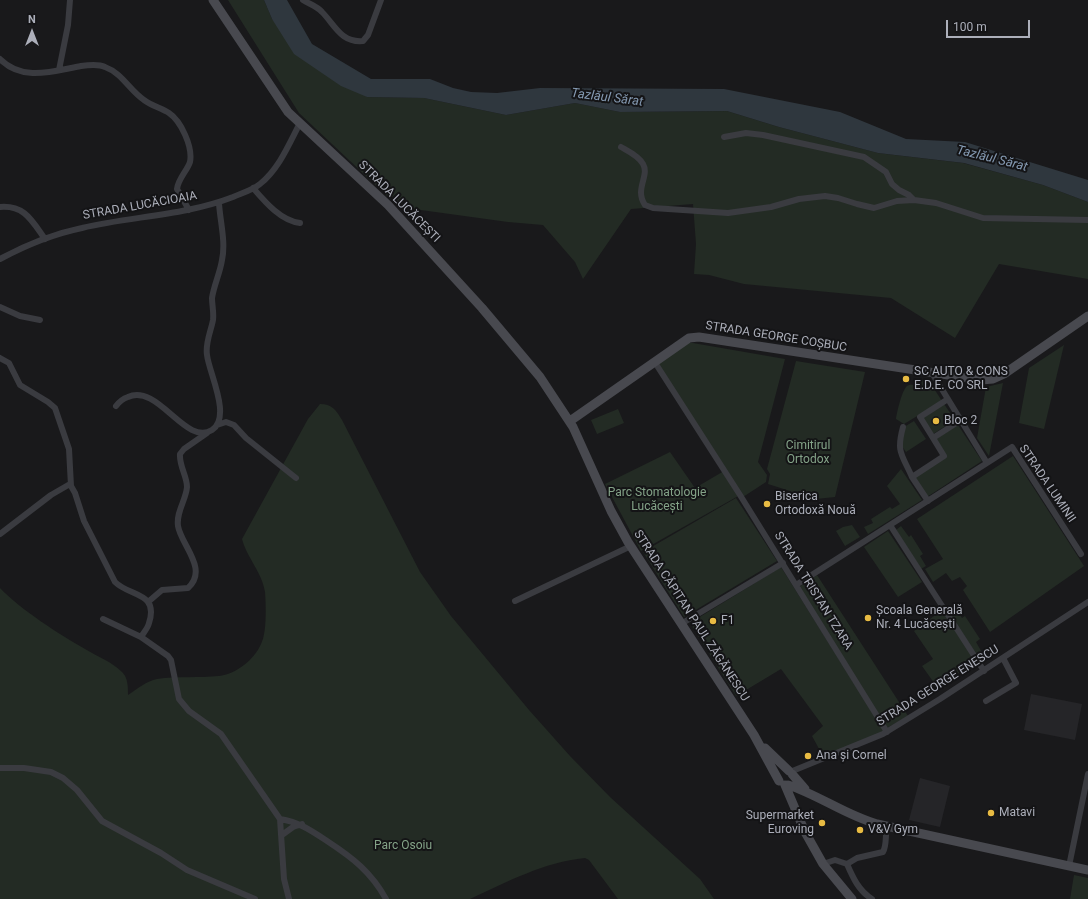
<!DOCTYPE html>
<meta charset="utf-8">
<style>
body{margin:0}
#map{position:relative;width:1088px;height:899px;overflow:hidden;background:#19191b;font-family:Roboto,sans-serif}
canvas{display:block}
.north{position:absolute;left:12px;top:12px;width:40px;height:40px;-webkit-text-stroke:3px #141416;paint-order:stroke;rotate:0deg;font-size:11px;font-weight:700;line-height:16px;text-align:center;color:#acafba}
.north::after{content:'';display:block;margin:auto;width:14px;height:18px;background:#acafba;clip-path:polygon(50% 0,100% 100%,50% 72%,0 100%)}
.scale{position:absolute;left:946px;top:20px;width:84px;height:18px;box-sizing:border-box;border:2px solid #acafba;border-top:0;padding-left:5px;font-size:12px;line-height:14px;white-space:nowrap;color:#acafba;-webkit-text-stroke:3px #141416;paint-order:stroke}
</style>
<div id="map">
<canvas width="1088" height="899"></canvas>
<div class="north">N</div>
<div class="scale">100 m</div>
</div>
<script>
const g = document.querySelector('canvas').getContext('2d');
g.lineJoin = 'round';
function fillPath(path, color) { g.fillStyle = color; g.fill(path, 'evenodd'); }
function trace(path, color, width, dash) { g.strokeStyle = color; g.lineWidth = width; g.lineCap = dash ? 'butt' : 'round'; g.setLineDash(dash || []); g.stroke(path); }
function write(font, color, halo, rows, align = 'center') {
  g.font = font + ' Roboto,sans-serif'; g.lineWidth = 4; g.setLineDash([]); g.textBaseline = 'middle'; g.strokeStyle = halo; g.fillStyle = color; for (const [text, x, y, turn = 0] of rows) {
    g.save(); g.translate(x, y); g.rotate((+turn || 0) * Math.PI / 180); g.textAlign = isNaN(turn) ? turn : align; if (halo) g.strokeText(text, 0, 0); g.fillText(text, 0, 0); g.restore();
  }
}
const built = new Path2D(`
 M1031 694 1082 704 1075 740 1024 730Z
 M920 778 950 786 940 827 909 820Z`);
const green = new Path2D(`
 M228 0H264L272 19 367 97 424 98 506 115 575 103 620 112 727 111 779 127 878 153 963 163 1043 185 1088 202V279L999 264 955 338 891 298 744 284 709 275 694 274 696 244 693 204 631 209 583 279 575 262 543 225 508 222 399 207 299 113Z
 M687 342 785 359 758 462 767 475 766 482 743 497 656 364Z
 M1064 345 1044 429 1019 423 1029 368Z
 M796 361 865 372 835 497 806 500 790 491 768 484 770 474 767 469Z
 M918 379 929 381 942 401 904 424 896 419C897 412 902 390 907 386 910 384 913 385 917 385Z
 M1003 383 989 456 977 438 986 387Z
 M320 404C332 404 336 410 342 420L420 572 451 616 529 710 570 756 610 797 700 879 714 899H618L589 860 585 858C544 862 507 882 470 899H0V588C21 610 59 634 85 649 98 657 111 661 122 672 128 678 128 686 128 695 137 689 147 681 157 679 177 676 199 678 219 676 236 674 254 660 261 644 267 633 266 605 265 592 262 572 247 558 242 539L308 419Z
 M944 404 955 420 933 434 922 418Z
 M618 409 624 423 597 434 591 420Z
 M914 421 926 439 906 452 901 445 904 427Z
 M958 425 982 461 927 497 915 477 946 457 936 439Z
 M670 452 695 488 724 471 740 495 641 551 605 484Z
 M1013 456 1084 566 990 632 963 590 967 586 960 577 952 581 946 573 933 582 925 569 943 559 917 519Z
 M901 469 922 500 868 534 864 527 873 523 871 519 890 507 892 509 900 504 887 486Z
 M736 498 777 561 684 617 643 552Z
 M852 525 860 537 845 546 836 531 843 527Z
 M901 526 909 537 911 535 923 554 920 556 926 566 921 569 896 530Z
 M888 531 922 582 898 597 864 547Z
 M781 567 884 731 824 758 812 736 823 726 781 669 736 696 690 623Z
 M817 575 908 716 887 728 799 587Z
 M942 610 976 662 937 687 922 666 933 659 914 631Z
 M958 612 962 618 965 616 980 639 976 642 984 656 979 659 951 616Z
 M1074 875 1088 878V899H1070Z`);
const water = new Path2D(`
 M264 0H287L312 44 371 79H430L453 88 471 92 497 93 540 88 724 89 840 112 906 139 965 142 1088 180V202L1043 185 964 163 878 153 779 127 727 111 620 112 575 103 506 115 424 98 367 97 341 86 294 54 272 19Z`);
const street = new Path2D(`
 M303 0C309 4 317 6 322 12 335 25 341 43 363 41L368 35 381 0
 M0 59C23 82 53 71 81 66 88 65 99 64 105 67 122 73 130 91 144 100 152 106 161 108 169 113 181 121 193 147 190 162 187 171 178 179 177 189L189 210
 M59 70 68 25 70 0
 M724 137 746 133 763 135 864 157 886 172 892 184 899 190 909 195 914 200 936 203 983 218 1088 220
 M621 147C628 151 639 156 643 164 650 176 634 189 645 205L653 208 728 213 771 207 799 199 825 196 838 198 857 204 874 208 897 201 914 200
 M253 188C265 202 281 221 300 223
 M0 207C25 205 32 221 45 239
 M0 259C26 245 53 234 82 228 132 216 184 216 233 197 242 193 253 190 260 184 279 169 289 144 300 123
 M0 307 20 316 40 320
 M0 358 9 363 20 385 48 402 55 408 69 449 71 486 75 493 84 521 115 582C130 597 159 592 149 623 148 628 144 632 141 637
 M654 361 740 495 887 732
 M932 373 987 463
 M948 399 920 417 933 438 961 420
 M116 406C119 402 122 399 128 397 158 383 186 447 212 430 232 417 209 373 207 355 205 343 211 331 213 320 214 313 212 305 212 298 214 285 220 273 222 260 226 242 220 221 219 203
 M217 425 226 422 234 425 246 438 296 478
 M903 427C896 453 902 454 912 477
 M928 501 912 477 944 456 933 438
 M890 525 984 671
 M0 534 51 495 70 484
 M796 585 1012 447 1081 554
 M515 601 631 546
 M148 602 162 590 188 588C209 569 181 545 178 526 176 512 186 500 187 487 187 476 179 466 180 454L184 449 207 433
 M103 619 141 637 168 656 171 660 179 699 189 711 221 734 280 819 284 879 289 899
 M681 624 783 563
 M986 701 1016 683 1003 658
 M0 768H24L51 772 63 778 77 790 102 821 161 853 187 870 255 899
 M790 772 883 734 940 699 1088 602
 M280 819C299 822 312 831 327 841 353 858 371 872 386 899
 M282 835 293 827 302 824
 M823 864 835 860 847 864 857 858 883 852C887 845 885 835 887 827
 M847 864C853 878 859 891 872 899
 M1069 866 1088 774`);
const secondary = new Path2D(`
 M213 0 288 112 388 205 482 308 540 377 573 427 611 511 628 542 754 735 779 781
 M570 421 689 338 699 337 981 380 993 379 1004 374 1088 316
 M765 748 789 771
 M792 774 805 789
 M785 785 805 832 823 864 852 899
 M788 785C819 795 845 815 877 824L1088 870`);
const markers = [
 [906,379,4,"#e8bb43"],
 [936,421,4,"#e8bb43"],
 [767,504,4,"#e8bb43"],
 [868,618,4,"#e8bb43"],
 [713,621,4,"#e8bb43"],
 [808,756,4,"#e8bb43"],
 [991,813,4,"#e8bb43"],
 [822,823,4,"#e8bb43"],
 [860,830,4,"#e8bb43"]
];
const streetNames = [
 ["STRADA LUCĂCEȘTI",399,202,45],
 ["STRADA LUCĂCIOAIA",140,206,-10],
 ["STRADA GEORGE COȘBUC",776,337,9],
 ["STRADA LUMINII",1047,484,56],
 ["STRADA TRISTAN TZARA",813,591,58],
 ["STRADA CĂPITAN PAUL ZĂGĂNESCU",691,616,57],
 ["STRADA GEORGE ENESCU",938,686,-32]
];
const poiNames = [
 ["SC AUTO & CONS",914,372],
 ["E.D.E. CO SRL",914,386],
 ["Bloc 2",944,421],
 ["Biserica",775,497],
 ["Ortodoxă Nouă",775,511],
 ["Școala Generală",876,611],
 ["Nr. 4 Lucăcești",876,625],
 ["F1",721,621],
 ["Ana și Cornel",816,756],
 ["Matavi",999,813],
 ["Supermarket",814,816,"right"],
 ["Euroving",814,830,"right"],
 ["V&V Gym",868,830]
];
const parkNames = [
 ["Cimitirul",808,446],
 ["Ortodox",808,460],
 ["Parc Stomatologie",657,493],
 ["Lucăcești",657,507],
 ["Parc Osoiu",403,846]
];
const waterNames = [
 ["Tazlăul Sărat",607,98,7],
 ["Tazlăul Sărat",992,159,14]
];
fillPath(built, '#252528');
fillPath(green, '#232b24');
fillPath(water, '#2f373e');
trace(street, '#3a3b40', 6);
trace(secondary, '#48494f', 9);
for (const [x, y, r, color] of markers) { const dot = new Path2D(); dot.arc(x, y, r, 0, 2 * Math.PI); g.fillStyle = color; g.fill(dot); trace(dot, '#141416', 1.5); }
write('12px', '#acafba', '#141416', streetNames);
write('12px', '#acafba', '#141416', poiNames, 'left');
write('12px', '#84a388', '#141416', parkNames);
write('italic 13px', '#859ab2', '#141416', waterNames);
</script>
